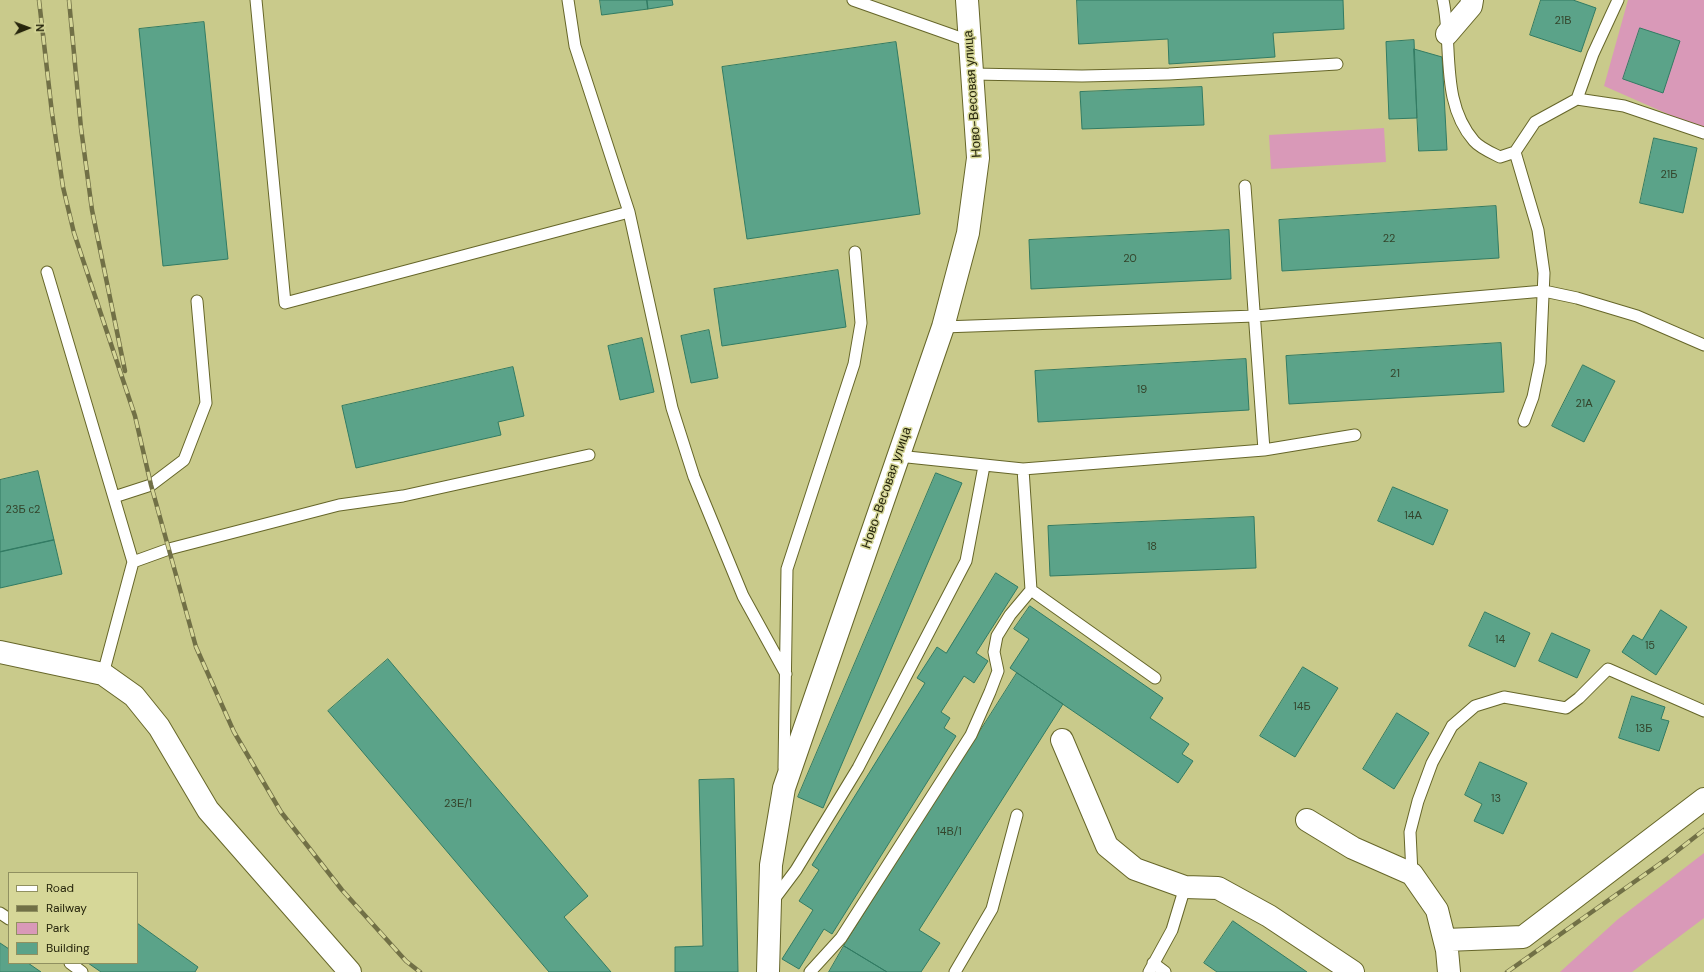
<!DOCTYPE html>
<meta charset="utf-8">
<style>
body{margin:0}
#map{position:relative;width:1704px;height:972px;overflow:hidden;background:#c9ca8b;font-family:"DM Sans",sans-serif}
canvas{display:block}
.legend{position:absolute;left:8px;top:872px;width:130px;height:92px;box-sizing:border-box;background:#d6d798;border:1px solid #909060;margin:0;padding:5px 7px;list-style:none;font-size:12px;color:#26250c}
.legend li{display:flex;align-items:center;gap:8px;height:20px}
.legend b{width:20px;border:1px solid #909060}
.north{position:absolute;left:8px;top:8px;width:40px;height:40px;-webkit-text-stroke:3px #d6d798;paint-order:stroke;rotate:89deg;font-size:11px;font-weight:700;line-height:16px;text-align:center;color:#26250c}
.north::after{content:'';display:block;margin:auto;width:14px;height:18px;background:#26250c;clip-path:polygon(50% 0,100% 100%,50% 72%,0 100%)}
</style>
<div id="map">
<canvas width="1704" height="972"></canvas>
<ul class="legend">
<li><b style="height:5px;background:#fff"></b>Road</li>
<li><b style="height:5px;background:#717046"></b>Railway</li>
<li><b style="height:11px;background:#d999b8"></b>Park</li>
<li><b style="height:11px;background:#5ba389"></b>Building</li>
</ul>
<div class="north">N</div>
</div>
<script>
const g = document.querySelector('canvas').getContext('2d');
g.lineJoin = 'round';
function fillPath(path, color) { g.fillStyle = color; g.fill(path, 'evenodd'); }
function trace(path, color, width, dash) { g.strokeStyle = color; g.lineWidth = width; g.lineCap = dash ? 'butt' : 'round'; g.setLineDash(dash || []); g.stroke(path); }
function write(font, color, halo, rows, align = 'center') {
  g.font = font + ' "DM Sans",sans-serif'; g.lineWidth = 3; g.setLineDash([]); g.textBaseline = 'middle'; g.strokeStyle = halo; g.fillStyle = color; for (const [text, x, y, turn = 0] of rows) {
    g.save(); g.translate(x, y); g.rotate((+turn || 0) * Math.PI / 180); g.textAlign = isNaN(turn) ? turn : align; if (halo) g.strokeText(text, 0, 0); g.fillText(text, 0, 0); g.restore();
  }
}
const green = new Path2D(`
 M1628 0H1704V130L1604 86Z
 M1384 128 1386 162 1271 169 1269 135Z
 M1704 853V918L1632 972H1560L1617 920Z`);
const building = new Path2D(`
 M600 0H647L648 9 602 15Z
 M647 0H672L673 5 648 9Z
 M1077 0H1343L1344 29 1273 33 1275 57 1169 64 1168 39 1079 44Z
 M1541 0H1573L1596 8 1581 52 1530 35Z
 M204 22 228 259 163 266 139 29Z
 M1640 28 1680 41 1663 93 1623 79Z
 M1414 40 1417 118 1389 119 1386 42Z
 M896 42 920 214 747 239 722 67Z
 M1414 49 1442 57 1447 150 1419 151Z
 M1202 87 1204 125 1082 129 1080 92Z
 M1654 138 1697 148 1683 213 1640 203Z
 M1496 206 1499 258 1282 271 1279 220Z
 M1229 230 1231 279 1031 289 1029 240Z
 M838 270 846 327 722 346 714 289Z
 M709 330 718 378 691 383 681 336Z
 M642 338 654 392 620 400 608 346Z
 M1501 343 1504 392 1289 404 1286 356Z
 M1246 359 1249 410 1038 422 1035 371Z
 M1583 365 1615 381 1584 442 1552 426Z
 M513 367 524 416 498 422 501 435 356 468 342 406Z
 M38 471 54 540 0 552V480Z
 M936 473 962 483 823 808 798 797Z
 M1393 487 1448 510 1433 545 1378 521Z
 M1254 517 1256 568 1050 576 1048 526Z
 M54 540 62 574 0 588V552Z
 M996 573 1018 587 976 653 988 661 974 683 964 676 941 712 950 718 944 728 956 736 832 934 824 929 799 969 782 959 813 910 799 901 819 870 812 865 925 683 917 678 937 647 946 653Z
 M1030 606 1163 698 1150 718 1189 744 1182 754 1193 761 1178 783 1010 668 1029 639 1014 629Z
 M1661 610 1687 627 1656 675 1622 652 1633 635 1642 640Z
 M1485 612 1530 633 1515 667 1469 646Z
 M1552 633 1590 650 1577 678 1539 661Z
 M388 659 588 896 564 917 611 972H549L328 711Z
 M1303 667 1338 688 1295 757 1260 736Z
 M1017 673 1063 704 919 930 940 943 921 972H887L844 946Z
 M1632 696 1665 707 1661 719 1669 721 1659 751 1619 738Z
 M1397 713 1429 733 1394 789 1363 769Z
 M1480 762 1527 783 1503 834 1474 821 1482 804 1465 795Z
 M734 779 738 972H675V947L703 946 699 780Z
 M1233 921 1307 972H1217L1204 963Z
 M137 923 198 967 195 972H101L88 963H137Z
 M0 943 9 949V963H28L41 972H0Z
 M844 946 887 972H829Z`);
const lane = new Path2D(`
 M256 0 285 303 629 212
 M568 0 575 46 629 212 672 408 694 477 743 596 786 674
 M853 0 969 41
 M1443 0C1453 47 1440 102 1474 141 1480 148 1492 153 1500 157L1515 152 1538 230 1544 273 1540 363 1533 397 1524 421
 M972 74 1082 76 1169 74 1337 64
 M1577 99 1624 106 1704 133
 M1515 152 1535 122 1577 99 1593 54 1618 0
 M47 272 133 562
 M943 327 1255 316 1544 291 1577 298 1637 316 1704 345
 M1264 450 1355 435
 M898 456 1023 469 1264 450 1245 186
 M1023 469 1031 590 1155 678
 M114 497 151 485 184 460 206 403 197 301
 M103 674 133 562 169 549 339 505 403 496 589 455
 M784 768 787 569 854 364 861 323 855 252
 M1412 874 1410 832 1418 801 1432 763 1452 726 1475 706 1504 697 1566 708 1579 698 1608 669 1704 711
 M772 902 796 870 858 768 966 561 984 466
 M0 913 9 919
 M70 963 82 972
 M1153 963 1165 972
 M810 972 841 938 971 735 990 692 998 671 994 652 997 636 1010 615 1031 590
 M955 972 992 909 1017 815
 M1149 972 1172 930 1185 887`);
const street = new Path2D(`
 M1447 34 1471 6 1472 0
 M0 652 103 674 134 696 159 727 208 810 350 972
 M1062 740 1107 846 1135 869 1185 887 1218 888 1269 916 1353 972
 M1307 820 1353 848 1412 874 1437 910 1447 950 1449 972
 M1445 940 1523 937 1704 799
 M768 972 771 865 784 788 943 327 968 233 978 158 967 0`);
const rail = new Path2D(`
 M39 0 52 113 63 187 74 233 135 416 151 485 196 647 234 732 281 812 342 890 406 961 420 972
 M69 0 81 128 92 210 125 371
 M1507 972 1668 858 1704 830`);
const numberNames = [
 ["21В",1563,21],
 ["21Б",1669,175],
 ["22",1389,239],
 ["20",1130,259],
 ["21",1395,374],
 ["19",1142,390],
 ["21А",1584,404],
 ["23Б с2",23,510],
 ["14А",1413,516],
 ["18",1152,547],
 ["14",1500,640],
 ["15",1650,646],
 ["14Б",1302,707],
 ["13Б",1644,729],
 ["13",1496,799],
 ["23Е/1",458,804],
 ["14В/1",949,832]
];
const streetNames = [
 ["Ново-Весовая улица",973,94,-94],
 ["Ново-Весовая улица",887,488,-71]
];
fillPath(green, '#d999b8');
fillPath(building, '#5ba389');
trace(building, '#327b63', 1);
trace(lane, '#666629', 13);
trace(street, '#666629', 24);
trace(lane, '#fff', 11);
trace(street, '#fff', 22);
trace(rail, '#717046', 4.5);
trace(rail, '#d6d798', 3, [9]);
write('11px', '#33442b', null, numberNames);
write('13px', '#26250c', '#d6d798', streetNames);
</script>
